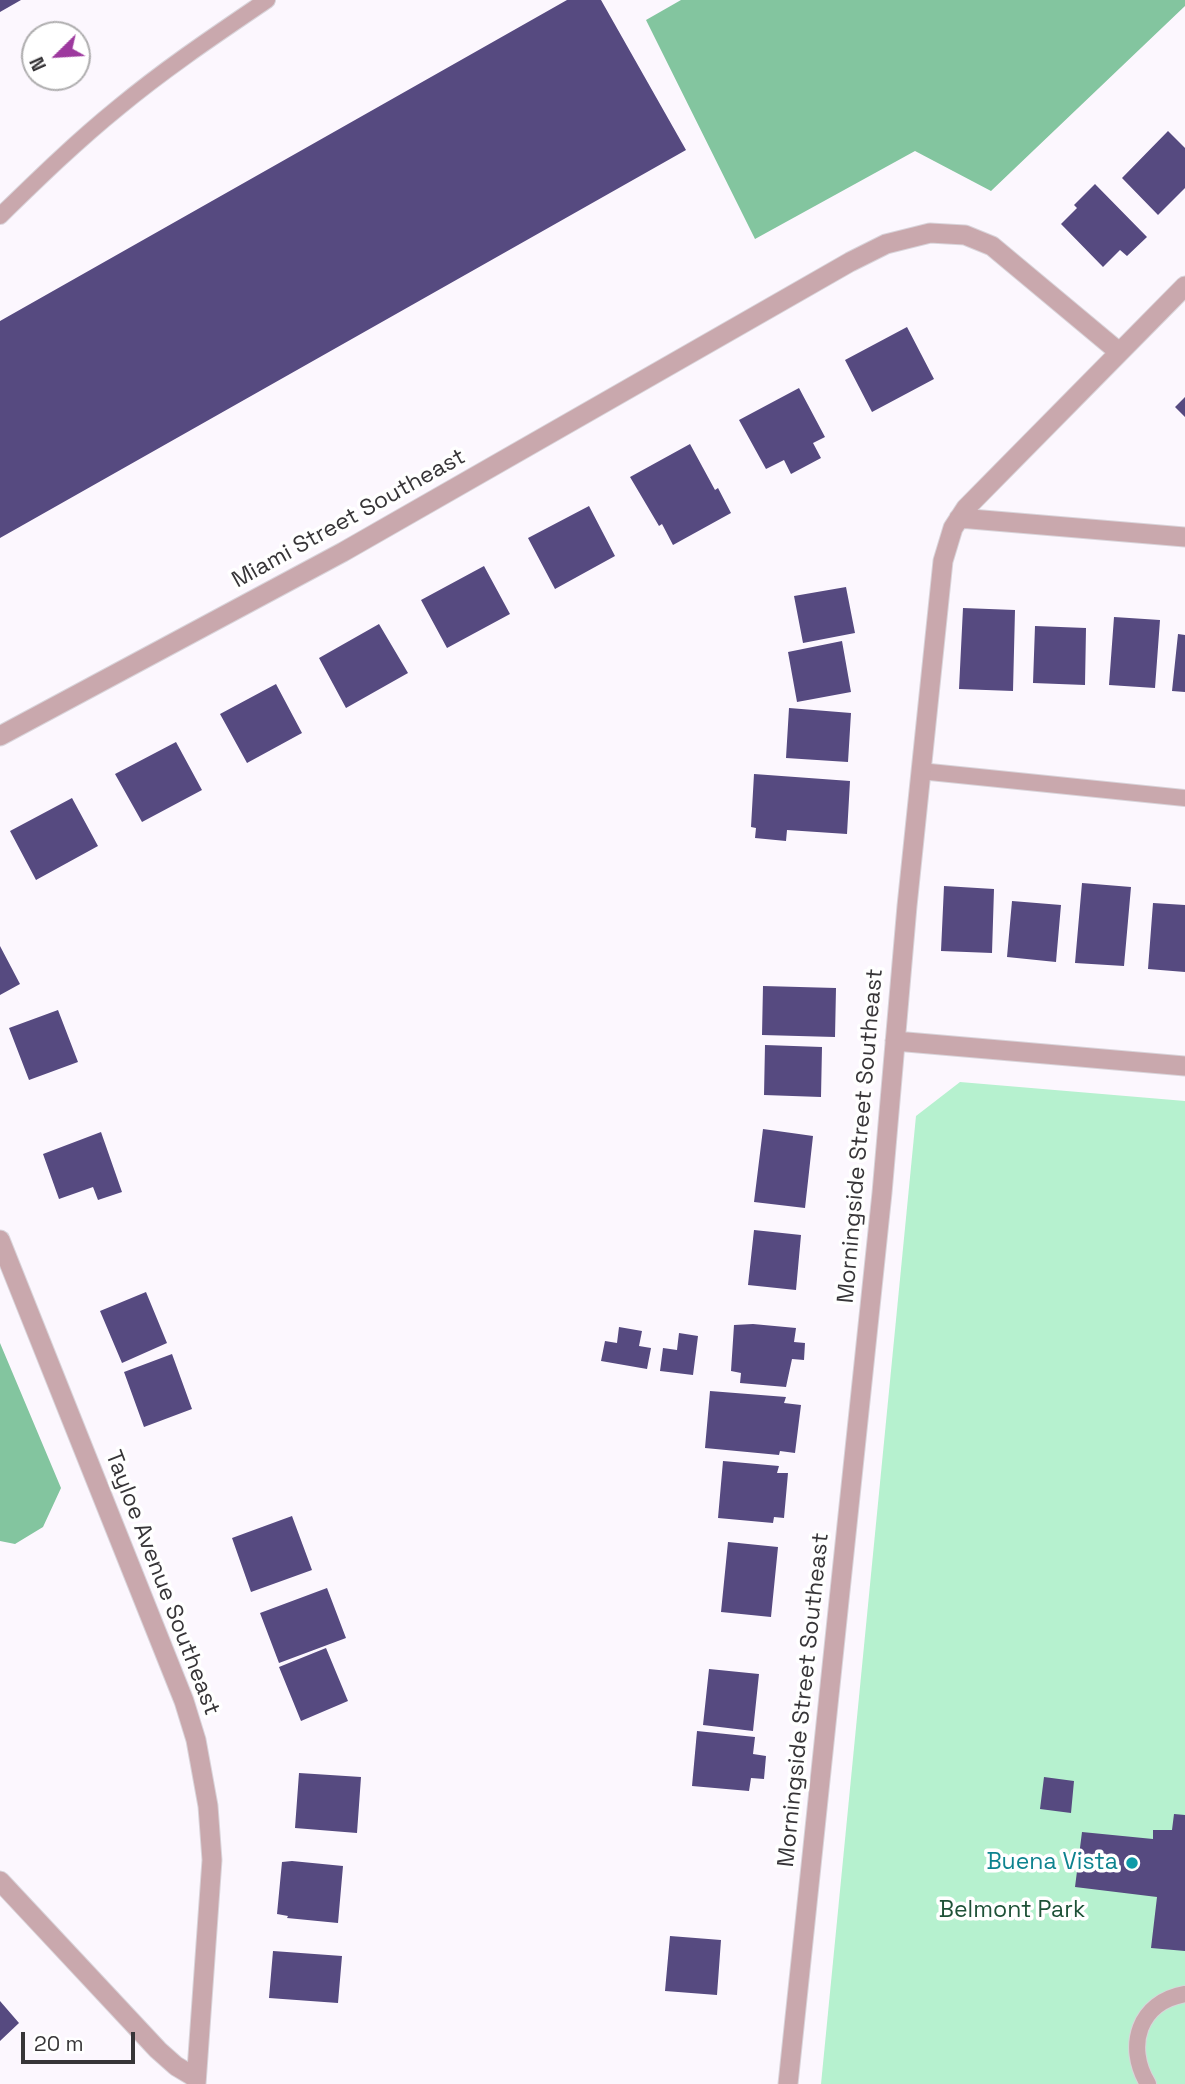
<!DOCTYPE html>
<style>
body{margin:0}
#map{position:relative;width:1185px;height:2084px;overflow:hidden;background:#fcf7fe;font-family:"Space Grotesk",sans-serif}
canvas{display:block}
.north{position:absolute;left:21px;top:21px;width:70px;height:70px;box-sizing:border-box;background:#fff;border:2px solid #afaeaf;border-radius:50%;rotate:246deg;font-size:19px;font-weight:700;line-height:28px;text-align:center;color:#373538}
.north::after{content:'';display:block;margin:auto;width:24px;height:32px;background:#9d399e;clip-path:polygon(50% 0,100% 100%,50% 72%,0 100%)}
.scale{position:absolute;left:21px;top:2032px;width:114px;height:32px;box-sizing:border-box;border:4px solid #373538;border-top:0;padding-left:9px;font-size:21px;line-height:24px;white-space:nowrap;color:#373538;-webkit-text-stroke:5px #fff;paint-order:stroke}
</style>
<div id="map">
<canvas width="1185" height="2084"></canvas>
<div class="north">N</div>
<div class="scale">20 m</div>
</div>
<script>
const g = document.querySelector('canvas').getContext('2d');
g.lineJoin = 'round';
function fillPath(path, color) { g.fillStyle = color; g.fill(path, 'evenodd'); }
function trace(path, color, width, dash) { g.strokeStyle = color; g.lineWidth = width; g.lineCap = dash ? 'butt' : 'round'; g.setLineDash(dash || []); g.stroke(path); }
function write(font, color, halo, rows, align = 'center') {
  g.font = font + ' "Space Grotesk",sans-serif'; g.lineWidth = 7; g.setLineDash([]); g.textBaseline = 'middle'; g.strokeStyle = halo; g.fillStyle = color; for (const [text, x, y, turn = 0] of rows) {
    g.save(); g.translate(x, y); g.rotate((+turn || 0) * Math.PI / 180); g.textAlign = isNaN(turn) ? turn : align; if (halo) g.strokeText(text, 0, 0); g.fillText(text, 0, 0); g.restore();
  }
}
const green = new Path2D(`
 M960 1082 1185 1101V2084H821L916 1116Z`);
const forest = new Path2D(`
 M681 0H1185V6L991 191 915 151 755 239 646 20Z
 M0 1343 61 1488 43 1527 15 1544 0 1541Z`);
const building = new Path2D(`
 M0 0H21L0 12Z
 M567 0H601L686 150 0 538V321Z
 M1168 131 1185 148V188L1158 215 1122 178Z
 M1095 184 1147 237 1127 256 1120 250 1103 267 1061 224 1077 208 1074 205Z
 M907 327 934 379 872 412 845 360Z
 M799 388 825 437 813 443 821 458 791 474 784 460 766 469 739 420Z
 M1185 397V417L1175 407Z
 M690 444 715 490 718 488 731 513 673 545 662 524 659 526 630 477Z
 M589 506 615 556 555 589 528 538Z
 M484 566 510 614 447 648 421 600Z
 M846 587 855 633 803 643 794 596Z
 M963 608 1015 610 1013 691 959 689Z
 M1114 617 1160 620 1155 688 1109 685Z
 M379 624 408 673 346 708 319 658Z
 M1035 626 1086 628 1085 685 1033 683Z
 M1178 634 1185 635V692L1172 691Z
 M842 641 851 692 797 702 788 652Z
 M276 684 302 733 247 763 220 714Z
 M789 708 851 713 848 762 786 758Z
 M176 742 202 790 142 822 115 774Z
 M754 774 850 781 847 834 787 830 786 841 755 838 756 828 751 827Z
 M72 798 98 846 36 880 10 831Z
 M1082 883 1131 887 1124 966 1075 963Z
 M944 886 994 889 992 953 941 951Z
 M1012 901 1061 905 1056 962 1007 957Z
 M1153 903 1185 905V972L1148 969Z
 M0 946 20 984 0 995Z
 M763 986 836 988 835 1037 762 1035Z
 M58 1010 78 1062 29 1080 9 1028Z
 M765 1045 822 1047 821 1097 764 1095Z
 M763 1129 813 1136 805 1208 754 1202Z
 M101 1132 122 1192 98 1200 93 1187 59 1199 43 1154Z
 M754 1230 801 1235 796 1290 748 1285Z
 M146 1292 167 1343 122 1363 100 1311Z
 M753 1324 796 1328 794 1342 805 1343 804 1360 792 1359 786 1387 740 1383 741 1373 731 1371 734 1325Z
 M619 1327 642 1331 639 1346 651 1348 647 1369 601 1361 605 1341 617 1343Z
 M679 1333 698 1336 693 1375 660 1371 663 1348 677 1350Z
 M172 1354 192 1409 144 1427 124 1372Z
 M710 1391 786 1397 784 1403 801 1405 795 1453 780 1451 779 1455 705 1448Z
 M723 1461 779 1466 777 1473H788L784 1518 774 1517 773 1523 718 1518Z
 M292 1516 312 1570 251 1592 232 1538Z
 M728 1542 778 1547 771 1617 721 1612Z
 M327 1588 346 1638 279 1663 260 1613Z
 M326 1648 348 1701 301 1721 279 1667Z
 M709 1669 759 1674 753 1731 703 1725Z
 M697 1731 755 1737 753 1754 766 1756 764 1779 751 1778 749 1791 692 1786Z
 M299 1773 361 1777 357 1833 295 1828Z
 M1044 1777 1074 1781 1071 1813 1040 1809Z
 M1174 1814 1185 1815V1951L1151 1948 1157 1897 1075 1887 1082 1832 1153 1839V1830H1172Z
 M292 1861 343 1866 338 1923 287 1918 288 1916 277 1914 282 1862Z
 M670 1936 721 1940 717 1995 665 1991Z
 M273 1951 342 1956 338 2003 269 1998Z
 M0 2001 19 2023 0 2041Z`);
const service = new Path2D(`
 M0 216C39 178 77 141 119 107 166 68 217 34 267 0
 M920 771 1185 798
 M1148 2084C1125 2046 1139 2002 1185 1994`);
const minor = new Path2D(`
 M959 518 1185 537
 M0 736 343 552 850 262 886 244 930 233 965 235 992 246 1119 352
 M895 1041 1185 1066
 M0 1240 184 1701 196 1740 208 1806 212 1860 196 2084
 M0 1881 158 2050 176 2066 196 2078
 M788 2084 882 1193 907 906 943 561 953 528 966 508 1185 286`);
const markers = [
 [1132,1863,7,"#0f9aa8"]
];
const streetNames = [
 ["Miami Street Southeast",349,519,-29],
 ["Morningside Street Southeast",861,1136,-85],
 ["Tayloe Avenue Southeast",162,1583,69],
 ["Morningside Street Southeast",804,1700,-84]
];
const cultureNames = [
 ["Buena Vista",1118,1863]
];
const parkNames = [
 ["Belmont Park",1012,1911]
];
fillPath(green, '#b6f1cf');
fillPath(forest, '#83c59f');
fillPath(building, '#564a80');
trace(service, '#d9d4da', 18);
trace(minor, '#d9d4da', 21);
trace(service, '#c9a8ad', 16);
trace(minor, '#c9a8ad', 19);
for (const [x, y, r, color] of markers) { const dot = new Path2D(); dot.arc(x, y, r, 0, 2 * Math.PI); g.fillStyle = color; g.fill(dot); trace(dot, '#fff', 2.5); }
write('23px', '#373538', '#fff', streetNames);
write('23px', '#0d838f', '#fff', cultureNames, 'right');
write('23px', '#1e5137', '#fff', parkNames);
</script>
